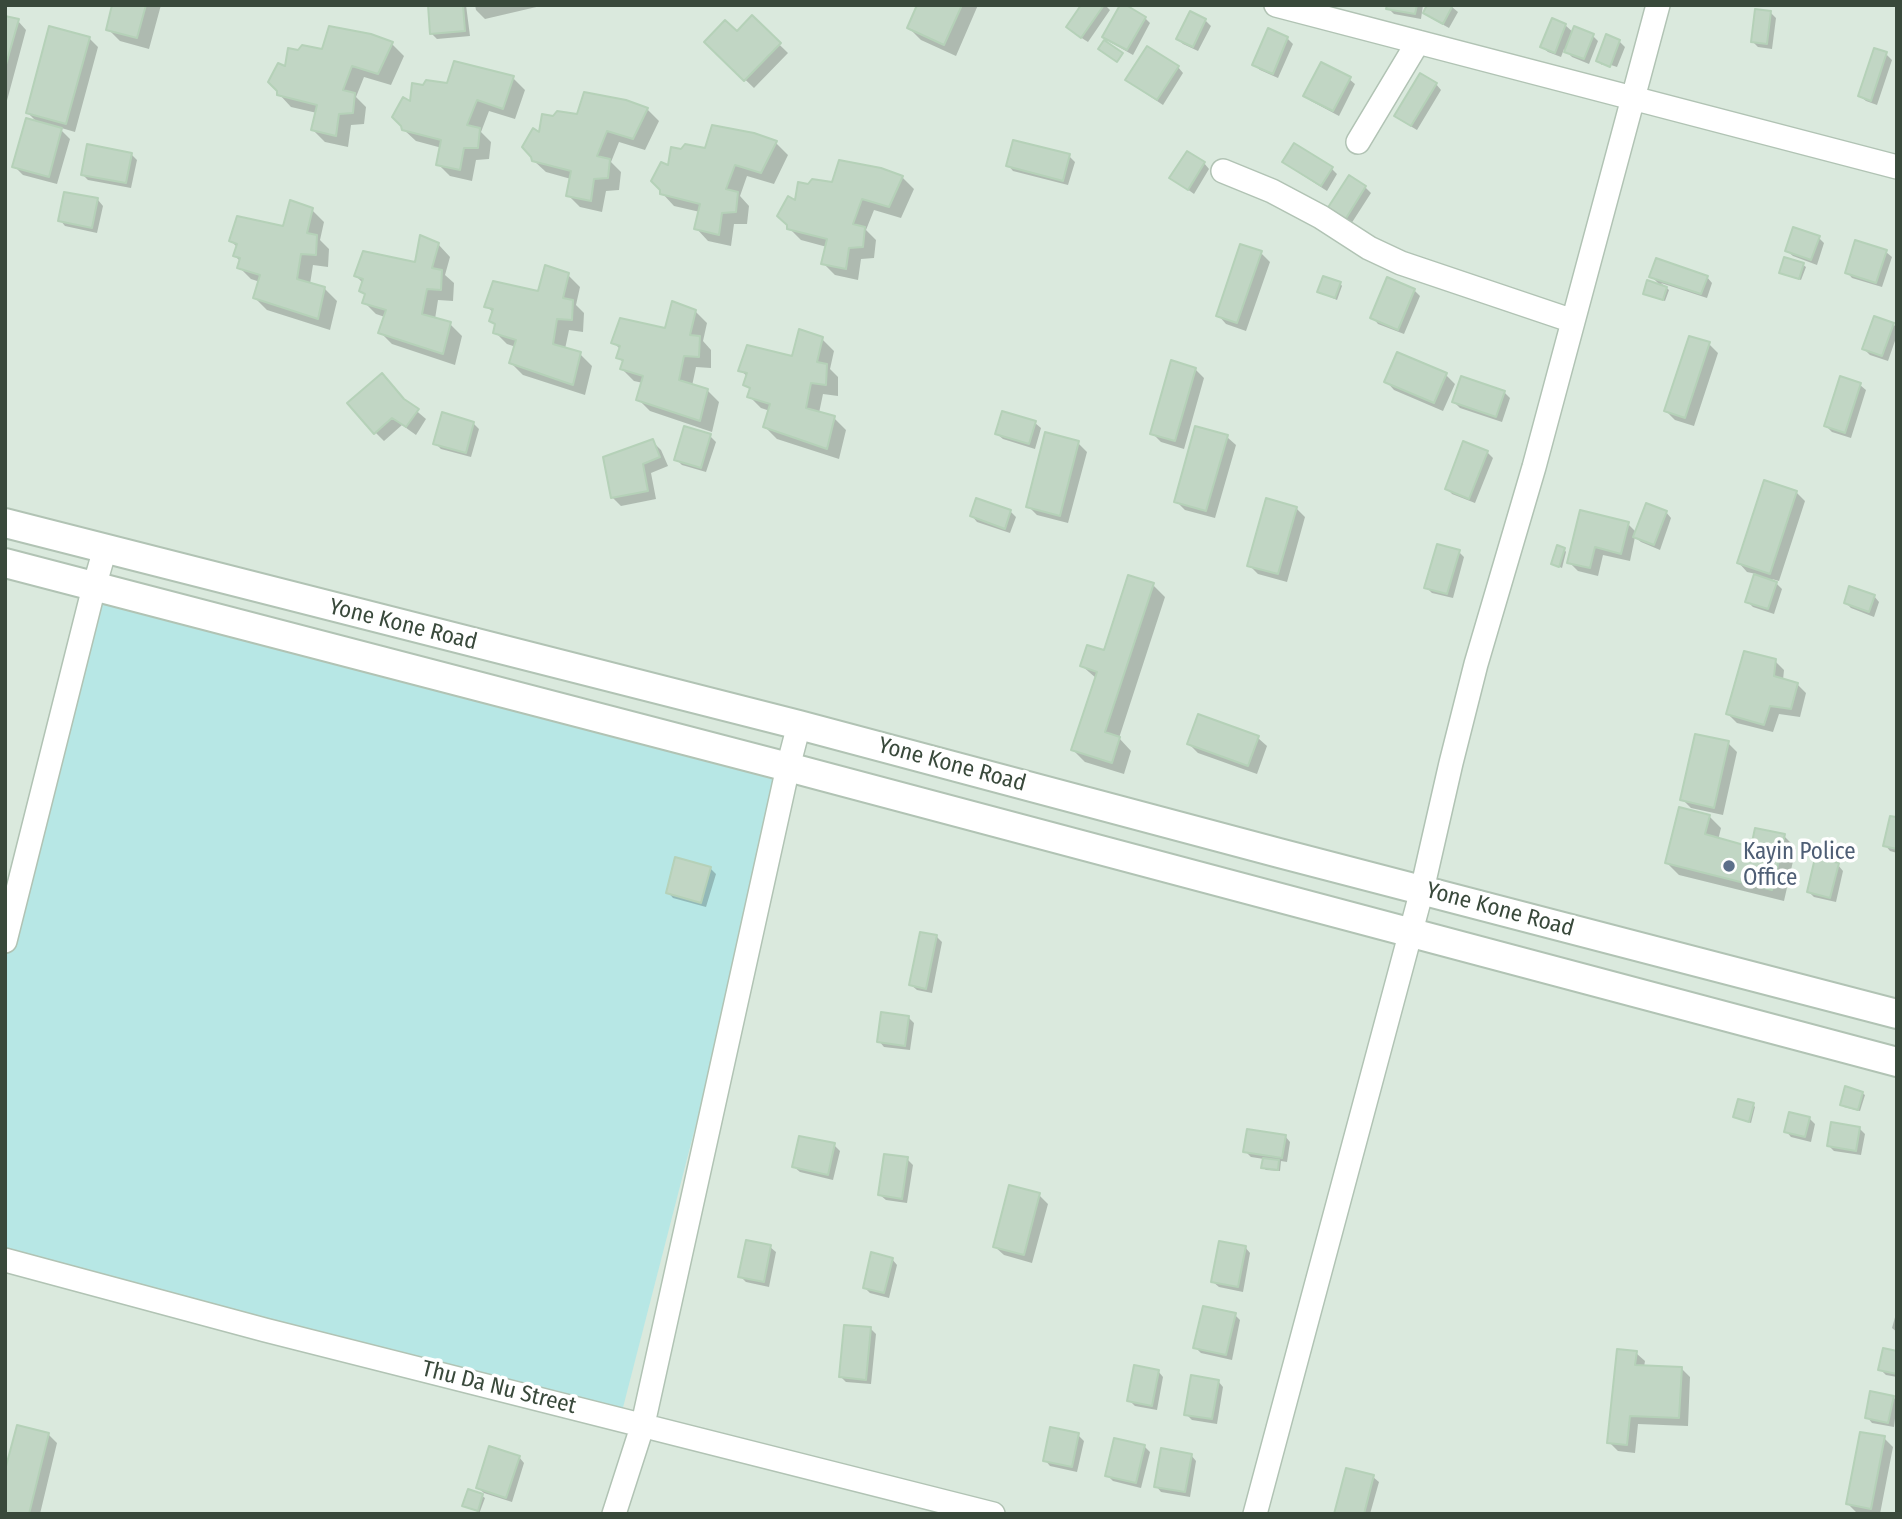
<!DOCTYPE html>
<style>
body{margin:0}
#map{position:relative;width:1902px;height:1519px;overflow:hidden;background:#ecf5ed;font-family:"Fira Sans Condensed",sans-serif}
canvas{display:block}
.frame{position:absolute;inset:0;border:7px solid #39493b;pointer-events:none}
</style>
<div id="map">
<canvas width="1902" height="1519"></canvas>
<div class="frame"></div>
</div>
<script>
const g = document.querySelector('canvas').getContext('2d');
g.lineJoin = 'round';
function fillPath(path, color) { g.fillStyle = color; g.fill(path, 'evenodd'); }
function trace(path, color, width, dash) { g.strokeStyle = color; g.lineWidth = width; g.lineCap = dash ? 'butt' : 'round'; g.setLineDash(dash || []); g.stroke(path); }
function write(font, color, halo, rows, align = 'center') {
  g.font = font + ' "Fira Sans Condensed",sans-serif'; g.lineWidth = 7; g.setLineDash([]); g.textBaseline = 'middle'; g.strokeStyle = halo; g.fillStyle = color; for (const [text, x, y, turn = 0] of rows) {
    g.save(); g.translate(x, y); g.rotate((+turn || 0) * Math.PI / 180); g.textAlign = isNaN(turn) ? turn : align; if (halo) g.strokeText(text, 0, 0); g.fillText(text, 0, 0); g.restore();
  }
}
const residential = new Path2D(`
 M5 5H1897V1514H5Z`);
const green = new Path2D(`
 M94 587 788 767 619 1423 5 1260V941Z`);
const shadow = new Path2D(`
 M114 5H161L149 49 120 41 108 29Z
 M430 5H466L470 36 437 39 432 34Z
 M475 5H545L485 19 476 10Z
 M919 5H978L956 56 921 40 909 28Z
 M1084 5H1105L1110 10 1088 42 1074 33Z
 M1389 5H1423L1421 19 1394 14 1388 8Z
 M1452 7 1458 12 1449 28 1431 18 1425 13Z
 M1771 13 1776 18 1772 49 1758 47 1753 42Z
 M5 17 18 21 26 30 5 108Z
 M752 18 788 53 754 88 706 42 737 34Z
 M1145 18 1150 23 1133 55 1110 42 1105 36Z
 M1205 20 1211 26 1198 51 1183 44 1178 39Z
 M1565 25 1574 33 1593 36 1598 41 1589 64 1572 57 1564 49 1561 57 1548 52 1542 47Z
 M371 36 392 44 404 56 391 85 364 77 356 97 366 107 364 124 351 125 348 147 325 142 313 130 317 113 291 107 279 94 286 69 323 51Z
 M89 38 98 47 75 132 58 127 70 139 57 184 23 175 14 166 39 124 28 113Z
 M1287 38 1293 44 1278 78 1260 70 1254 65Z
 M1619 41 1625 47 1617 67 1602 62V65L1598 61Z
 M1886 54 1892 60 1877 105 1866 101 1860 96Z
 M1178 67 1183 73 1163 105 1133 85 1127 80Z
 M513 78 525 90 515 119 489 111 481 132 491 142 489 159 476 160 472 181 450 176 438 164 442 148 416 141 403 129 411 103 448 85Z
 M1349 79 1355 84 1339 116 1311 101 1305 96Z
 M1436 84 1441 90 1417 130 1402 121 1396 116Z
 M647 109 659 121 645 150 619 142 611 162 621 172 619 190 606 191 602 212 580 207 568 195 571 179 546 172 533 160 541 134 554 118Z
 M776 143 788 155 774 184 747 176 740 196 749 206 747 224H734L731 246 708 241 696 228 700 212 674 206 662 193 669 168 706 150Z
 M131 154 137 160 131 188 88 180 82 174Z
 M1069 156 1075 162 1068 185 1013 171 1008 165Z
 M1284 162 1332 169 1337 174 1327 191 1290 167Z
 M1204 163 1209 169 1194 194 1172 178Z
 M902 177 914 189 901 218 874 210 866 230 876 240 874 258 861 259 858 280 835 275 823 263 827 247 801 240 789 228 796 202 809 186Z
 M1365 187 1371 193 1351 224 1335 214Z
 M98 200 103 206 97 233 65 226 60 220Z
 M312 210 324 222 320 240 329 249 328 267 313 265 310 284 325 289 337 301 330 330 267 310 255 298 260 282 251 279 239 267 241 262 235 256 238 248 231 241 284 229Z
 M1819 238 1824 243 1817 265 1793 256 1787 251Z
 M438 244 450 257 445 275 454 283 453 301 438 300 435 319 450 324 462 336 455 365 392 344 380 332 385 317 376 314 364 302 366 296 361 291 363 283 356 276 416 264Z
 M1886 252 1892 257 1882 287 1852 278 1847 272Z
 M1261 253 1270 262 1246 331 1226 324 1218 315Z
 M1803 265 1806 267 1801 280 1781 272Z
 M568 275 580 287 576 305 584 313 583 332 569 330 565 349 580 354 592 366 585 395 523 375 511 363 516 347 507 344 495 332 496 326 491 321 494 313 486 306 539 293Z
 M1651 276 1707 277 1712 283 1707 298 1661 283 1669 290 1665 301 1645 293 1662 287Z
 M1340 283 1342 286 1337 300 1319 292Z
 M1414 290 1420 296 1404 334 1378 324 1373 318Z
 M695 311 707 323 703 341 711 350V368L696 367 692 386 707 390 719 402 712 432 650 411 638 399 643 383 634 381 622 369 624 363 618 357 621 350 613 342 666 330Z
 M1893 324 1897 328V335L1888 361 1870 355 1864 349Z
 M822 339 834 351 830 369 838 377V396L823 394 819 413 834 418 846 430 839 459 777 439 765 427 770 411 761 408 749 396 751 390 745 385 748 377 740 370 793 358Z
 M1709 344 1718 353 1694 426 1675 420 1666 411Z
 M1195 369 1204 378 1184 449 1161 442 1152 433Z
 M1446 375 1455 384 1443 411 1394 390 1386 381Z
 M1860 385 1866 390 1851 438 1832 432 1826 426Z
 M1504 392 1510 398 1502 422 1460 408 1454 402Z
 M406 402 426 419 416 435 402 425 384 441 375 432Z
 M473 423 479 429 471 457 441 449 435 443Z
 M1035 423 1041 428 1035 449 1003 439 997 434Z
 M710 436 716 442 706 472 682 465 676 459Z
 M1227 437 1236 445 1215 518 1185 510 1176 501Z
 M652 441 661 450 668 466 651 473 656 499 621 506 612 497Z
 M1078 443 1087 452 1068 523 1037 515 1028 506Z
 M1487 452 1493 458 1475 503 1452 494 1447 488Z
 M1796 492 1805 501 1779 581 1772 579 1782 589 1774 614 1753 607 1747 601 1756 574 1747 572 1739 563Z
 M1296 508 1305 517 1287 582 1258 574 1249 565Z
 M1010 511 1016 517 1010 533 977 522 972 516Z
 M1666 512 1671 518 1660 550 1641 542 1635 537 1630 561 1603 555 1598 576 1578 571 1569 562 1628 524 1637 533Z
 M1564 549 1566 552 1562 568 1553 564Z
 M1459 552 1464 557 1453 598 1432 593 1426 587Z
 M1153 585 1165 597 1119 738 1131 751 1124 774 1085 762 1073 750 1096 678 1082 666 1105 653Z
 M1874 596 1879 602 1874 617 1851 608 1846 603Z
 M1775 661 1784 670 1783 680 1797 684 1806 693 1800 717 1779 714 1773 732 1737 723 1728 714Z
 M1258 738 1267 746 1257 774 1198 753 1189 744Z
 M1728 743 1737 752 1723 815 1691 808 1682 799Z
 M1709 816 1721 828 1718 840 1752 849 1784 836 1796 848 1784 901 1679 875 1667 863Z
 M1897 819V853L1890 851 1885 845Z
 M1838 865 1843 871 1836 902 1814 897 1809 892Z
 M710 868 716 874 706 907 673 898 668 892Z
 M937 937 942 942 932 993 917 990 911 985Z
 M909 1018 914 1023 910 1050 884 1047 879 1041Z
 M1862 1093 1865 1095 1860 1111 1844 1107 1841 1104Z
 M1753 1105 1755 1107 1751 1123 1735 1117Z
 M1809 1118 1815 1124 1811 1142 1791 1137 1786 1131Z
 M1859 1128 1865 1134 1861 1155 1834 1151 1828 1145Z
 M1285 1136 1290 1142 1287 1162 1281 1161 1280 1171 1266 1170 1263 1167 1264 1159 1251 1157 1245 1151Z
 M834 1145 840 1151 833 1180 800 1172 794 1167Z
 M907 1159 913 1165 907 1203 886 1200 880 1195Z
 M1039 1195 1048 1204 1032 1263 1004 1255 995 1247Z
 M770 1247 776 1252 769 1287 746 1282 740 1276Z
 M1245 1247 1250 1253 1243 1292 1219 1287 1213 1282Z
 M892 1259 897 1265 889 1298 870 1293 865 1288Z
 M1897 1310V1332L1892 1328Z
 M1235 1315 1240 1320 1232 1360 1201 1353 1195 1347Z
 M870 1328 876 1334 871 1384 846 1382 841 1377Z
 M1636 1353 1645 1361 1644 1367 1681 1368 1690 1377 1688 1426 1638 1424 1635 1453 1618 1451 1609 1442Z
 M1897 1353V1377L1886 1375 1880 1369Z
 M1158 1371 1163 1377 1157 1410 1135 1406 1129 1400Z
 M1218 1381 1223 1387 1217 1424 1192 1420 1186 1414Z
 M1893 1397 1897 1401 1894 1427 1872 1423 1867 1417Z
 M48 1434 57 1443 40 1514H5Z
 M1078 1435 1084 1441 1077 1472 1050 1466 1045 1460Z
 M1884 1438 1893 1447 1880 1514 1857 1513 1848 1504Z
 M1144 1446 1150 1452 1141 1488 1113 1481 1107 1475Z
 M1191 1455 1196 1461 1190 1497 1161 1492 1156 1486Z
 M519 1457 524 1463 512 1502 484 1493 478 1488Z
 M1373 1477 1379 1482 1370 1514H1335Z
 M482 1496 485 1498 479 1514H476L477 1511 464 1505Z`);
const building = new Path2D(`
 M112 5H146L137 38 106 30Z
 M428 5H463L465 31 430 34Z
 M917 5H962L944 45 907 28Z
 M1081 5H1104L1081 38 1066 27Z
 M1120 5H1126L1146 17 1127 50 1102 37Z
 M1387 5H1417L1415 14 1386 9Z
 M1427 5H1453L1443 24 1423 13Z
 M1755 9 1771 11 1767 44 1751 42Z
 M1190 11 1206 19 1193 47 1176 39Z
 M752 15 781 43 744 81 704 42 725 20 737 31Z
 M5 16 19 19 5 68Z
 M1552 18 1566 24 1555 53 1540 47Z
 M49 26 90 37 66 124 26 113Z
 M329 26 371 34 393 42 378 74 352 66 343 90 355 93 353 113 339 114 336 136 311 130 317 105 277 95V91L268 82 278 63 285 66 288 48 298 50 302 45 322 49Z
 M1574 26 1594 34 1584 59 1564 52Z
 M1268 28 1288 37 1273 74 1252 65Z
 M1606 34 1620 40 1610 67 1596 61Z
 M1104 40 1123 53 1117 62 1098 49Z
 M1147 46 1179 66 1157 100 1125 80Z
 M1874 48 1887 52 1871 101 1858 96Z
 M454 61 514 76 503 109 477 100 467 125 480 128 478 148H464L460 170 436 165 441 140 402 130 401 126 392 117 403 97 410 101 412 83 423 85 426 80 447 83Z
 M1321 62 1351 77 1333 111 1303 96Z
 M1420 73 1437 83 1411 126 1394 116Z
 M584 92 626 100 648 108 633 139 607 131 597 156 610 159 608 178 594 179 591 201 566 196 571 171 532 161 531 157 522 147 533 128 539 132 542 114 553 116 557 111 577 114Z
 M26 118 62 128 49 177 12 167Z
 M712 125 754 133 777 141 761 173 735 165 726 189 738 192 736 212 722 213 719 235 694 229 700 204 660 194V190L651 181 661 162 668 165 671 147 681 149 685 144 705 148Z
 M1013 140 1070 154 1063 181 1006 166Z
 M1294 143 1333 167 1321 186 1282 162Z
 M87 144 132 153 126 183 81 175Z
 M1187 151 1205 162 1188 190 1169 178Z
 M839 160 881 168 903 176 889 207 862 199 853 224 865 227 863 247 849 248 846 269 821 264 827 239 787 229V225L777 216 788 196 795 200 798 182 808 184 812 179 832 182Z
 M1349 175 1366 186 1345 220 1327 209Z
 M64 192 98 198 92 228 58 221Z
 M290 200 313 208 307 233 317 235 316 255 301 254 297 279 325 287 318 319 253 298 260 275 237 268 240 258 233 256 237 244 229 241 237 216 283 226Z
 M1793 227 1820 236 1811 260 1785 251Z
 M420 235 439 243 432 268 442 270 441 290 427 289 422 314 451 322 443 354 378 333 386 310 362 303 365 294 359 291 363 279 354 276 363 251 415 262Z
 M1855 240 1887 250 1876 283 1845 273Z
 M1240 244 1262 251 1237 323 1216 316Z
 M1784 257 1804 263 1799 279 1779 273Z
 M1656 258 1708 276 1701 294 1649 277Z
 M545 265 569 273 563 298 573 300 572 320 557 319 553 344 581 352 573 385 509 363 516 340 493 333 495 324 489 321 493 309 484 307 493 281 538 291Z
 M1323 276 1341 282 1335 298 1317 292Z
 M1387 277 1415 289 1398 330 1370 318Z
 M1647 280 1667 287 1663 300 1643 294Z
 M672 301 696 310 690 335 700 336 699 357 684 356 679 380 708 389 700 421 636 400 643 376 620 369 623 360 616 358 620 346 611 343 620 318 665 328Z
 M1874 316 1894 323 1882 356 1862 349Z
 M799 329 823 337 817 362 827 364 826 385 811 383 806 408 835 416 827 449 763 427 770 404 747 397 750 388 743 385 747 373 738 371 747 345 792 356Z
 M1689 336 1710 342 1685 418 1664 411Z
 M1397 352 1447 373 1434 403 1384 382Z
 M1171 360 1196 368 1175 441 1150 434Z
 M382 373 404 399 419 409 406 427 392 418 374 434 347 403Z
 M1461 376 1505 391 1496 417 1452 402Z
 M1840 376 1861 383 1845 433 1824 426Z
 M1002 411 1036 421 1029 444 995 434Z
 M442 412 474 422 466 453 433 444Z
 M684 426 711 434 701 468 674 460Z
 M1195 426 1228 435 1206 511 1174 502Z
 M1045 432 1079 441 1060 516 1026 507Z
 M653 439 660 457 643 464 648 491 611 498 603 457Z
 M1463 441 1488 451 1469 499 1445 489Z
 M1764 480 1797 491 1770 574 1737 563Z
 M976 498 1011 510 1005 529 970 516Z
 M1266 498 1297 507 1278 574 1247 566Z
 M1646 503 1667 511 1654 545 1633 537Z
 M1580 510 1629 522 1621 554 1595 547 1590 568 1567 563Z
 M1437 544 1460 550 1447 594 1424 588Z
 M1557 545 1565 548 1559 567 1551 564Z
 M1754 574 1777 582 1768 609 1745 602Z
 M1128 575 1154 583 1105 732 1120 737 1112 763 1071 750 1097 672 1080 666 1087 645 1104 650Z
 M1849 586 1875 595 1869 612 1844 603Z
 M1744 651 1776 659 1774 676 1798 683 1791 709 1770 706 1764 725 1726 714Z
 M1198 714 1259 736 1248 766 1187 744Z
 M1695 734 1729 741 1714 808 1680 800Z
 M1679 807 1710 815 1705 834 1751 847 1755 828 1785 834 1772 890 1665 863Z
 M1897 815V849L1883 846 1890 816 1896 817Z
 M675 857 711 867 701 903 666 893Z
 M1815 858 1839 863 1830 898 1807 892Z
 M920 932 937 935 926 989 909 985Z
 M881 1012 909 1016 905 1046 877 1042Z
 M1845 1086 1863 1092 1858 1110 1840 1105Z
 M1738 1099 1754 1103 1749 1122 1733 1117Z
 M1789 1112 1810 1117 1805 1137 1784 1132Z
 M1831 1122 1860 1127 1856 1151 1827 1146Z
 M1247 1129 1286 1135 1282 1158 1243 1152Z
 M799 1136 835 1143 828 1175 792 1167Z
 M884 1154 908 1157 902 1199 878 1195Z
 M1263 1158 1279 1160 1278 1170 1261 1168Z
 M1009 1185 1040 1193 1024 1255 993 1247Z
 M746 1240 771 1245 764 1282 738 1277Z
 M1219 1241 1246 1246 1238 1287 1211 1282Z
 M871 1252 893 1258 884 1293 863 1288Z
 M1203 1306 1236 1313 1226 1355 1193 1348Z
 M844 1325 871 1327 866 1380 839 1377Z
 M1883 1348 1897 1351V1374L1878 1370Z
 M1617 1349 1637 1351 1635 1365 1682 1367 1679 1418 1630 1416 1627 1445 1607 1443Z
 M1134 1365 1159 1370 1152 1406 1127 1401Z
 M1191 1375 1219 1380 1212 1419 1184 1415Z
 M1870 1391 1894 1396 1888 1423 1865 1418Z
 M17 1425 49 1433 29 1514H5V1470Z
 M1050 1427 1079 1433 1072 1467 1043 1461Z
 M1860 1432 1885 1436 1871 1509 1846 1504Z
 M1114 1438 1145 1445 1136 1483 1105 1476Z
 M489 1446 520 1456 506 1498 476 1488Z
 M1161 1448 1192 1454 1185 1492 1154 1487Z
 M1346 1468 1374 1475 1364 1514H1334Z
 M468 1489 483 1494 478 1511 462 1506Z`);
const minor = new Path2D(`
 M1276 5 1897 167
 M1358 142 1418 42
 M1223 171 1272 191 1321 217 1369 248 1401 263 1573 321
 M5 941 94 587 105 549
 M5 1260 265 1330 993 1514
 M614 1514 643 1424 788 767 799 725
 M1255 1514 1422 890 1451 763 1476 664 1534 467 1658 5`);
const tertiary = new Path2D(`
 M5 523 799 725 1279 853 1897 1014
 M5 563 788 767 1897 1062`);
const markers = [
 [1729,866,7,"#5c6f8a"]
];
const streetNames = [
 ["Yone Kone Road",403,625,14],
 ["Yone Kone Road",952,765,15],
 ["Yone Kone Road",1500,910,15],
 ["Thu Da Nu Street",499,1388,14]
];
const serviceNames = [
 ["Kayin Police",1743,853],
 ["Office",1743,879]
];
fillPath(residential, '#dae9dd');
fillPath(green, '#b7e7e5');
fillPath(shadow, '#0003');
fillPath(building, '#c1d6c4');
trace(building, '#b5d1b8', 2);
trace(minor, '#b1c3b4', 26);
trace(tertiary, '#b1c3b4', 32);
trace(minor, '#fff', 23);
trace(tertiary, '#fff', 28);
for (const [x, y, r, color] of markers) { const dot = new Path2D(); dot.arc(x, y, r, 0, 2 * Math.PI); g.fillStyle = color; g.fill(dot); trace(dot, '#fff', 2.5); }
write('23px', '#39493b', '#fff', streetNames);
write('23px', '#4e5e75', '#fff', serviceNames, 'left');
</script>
